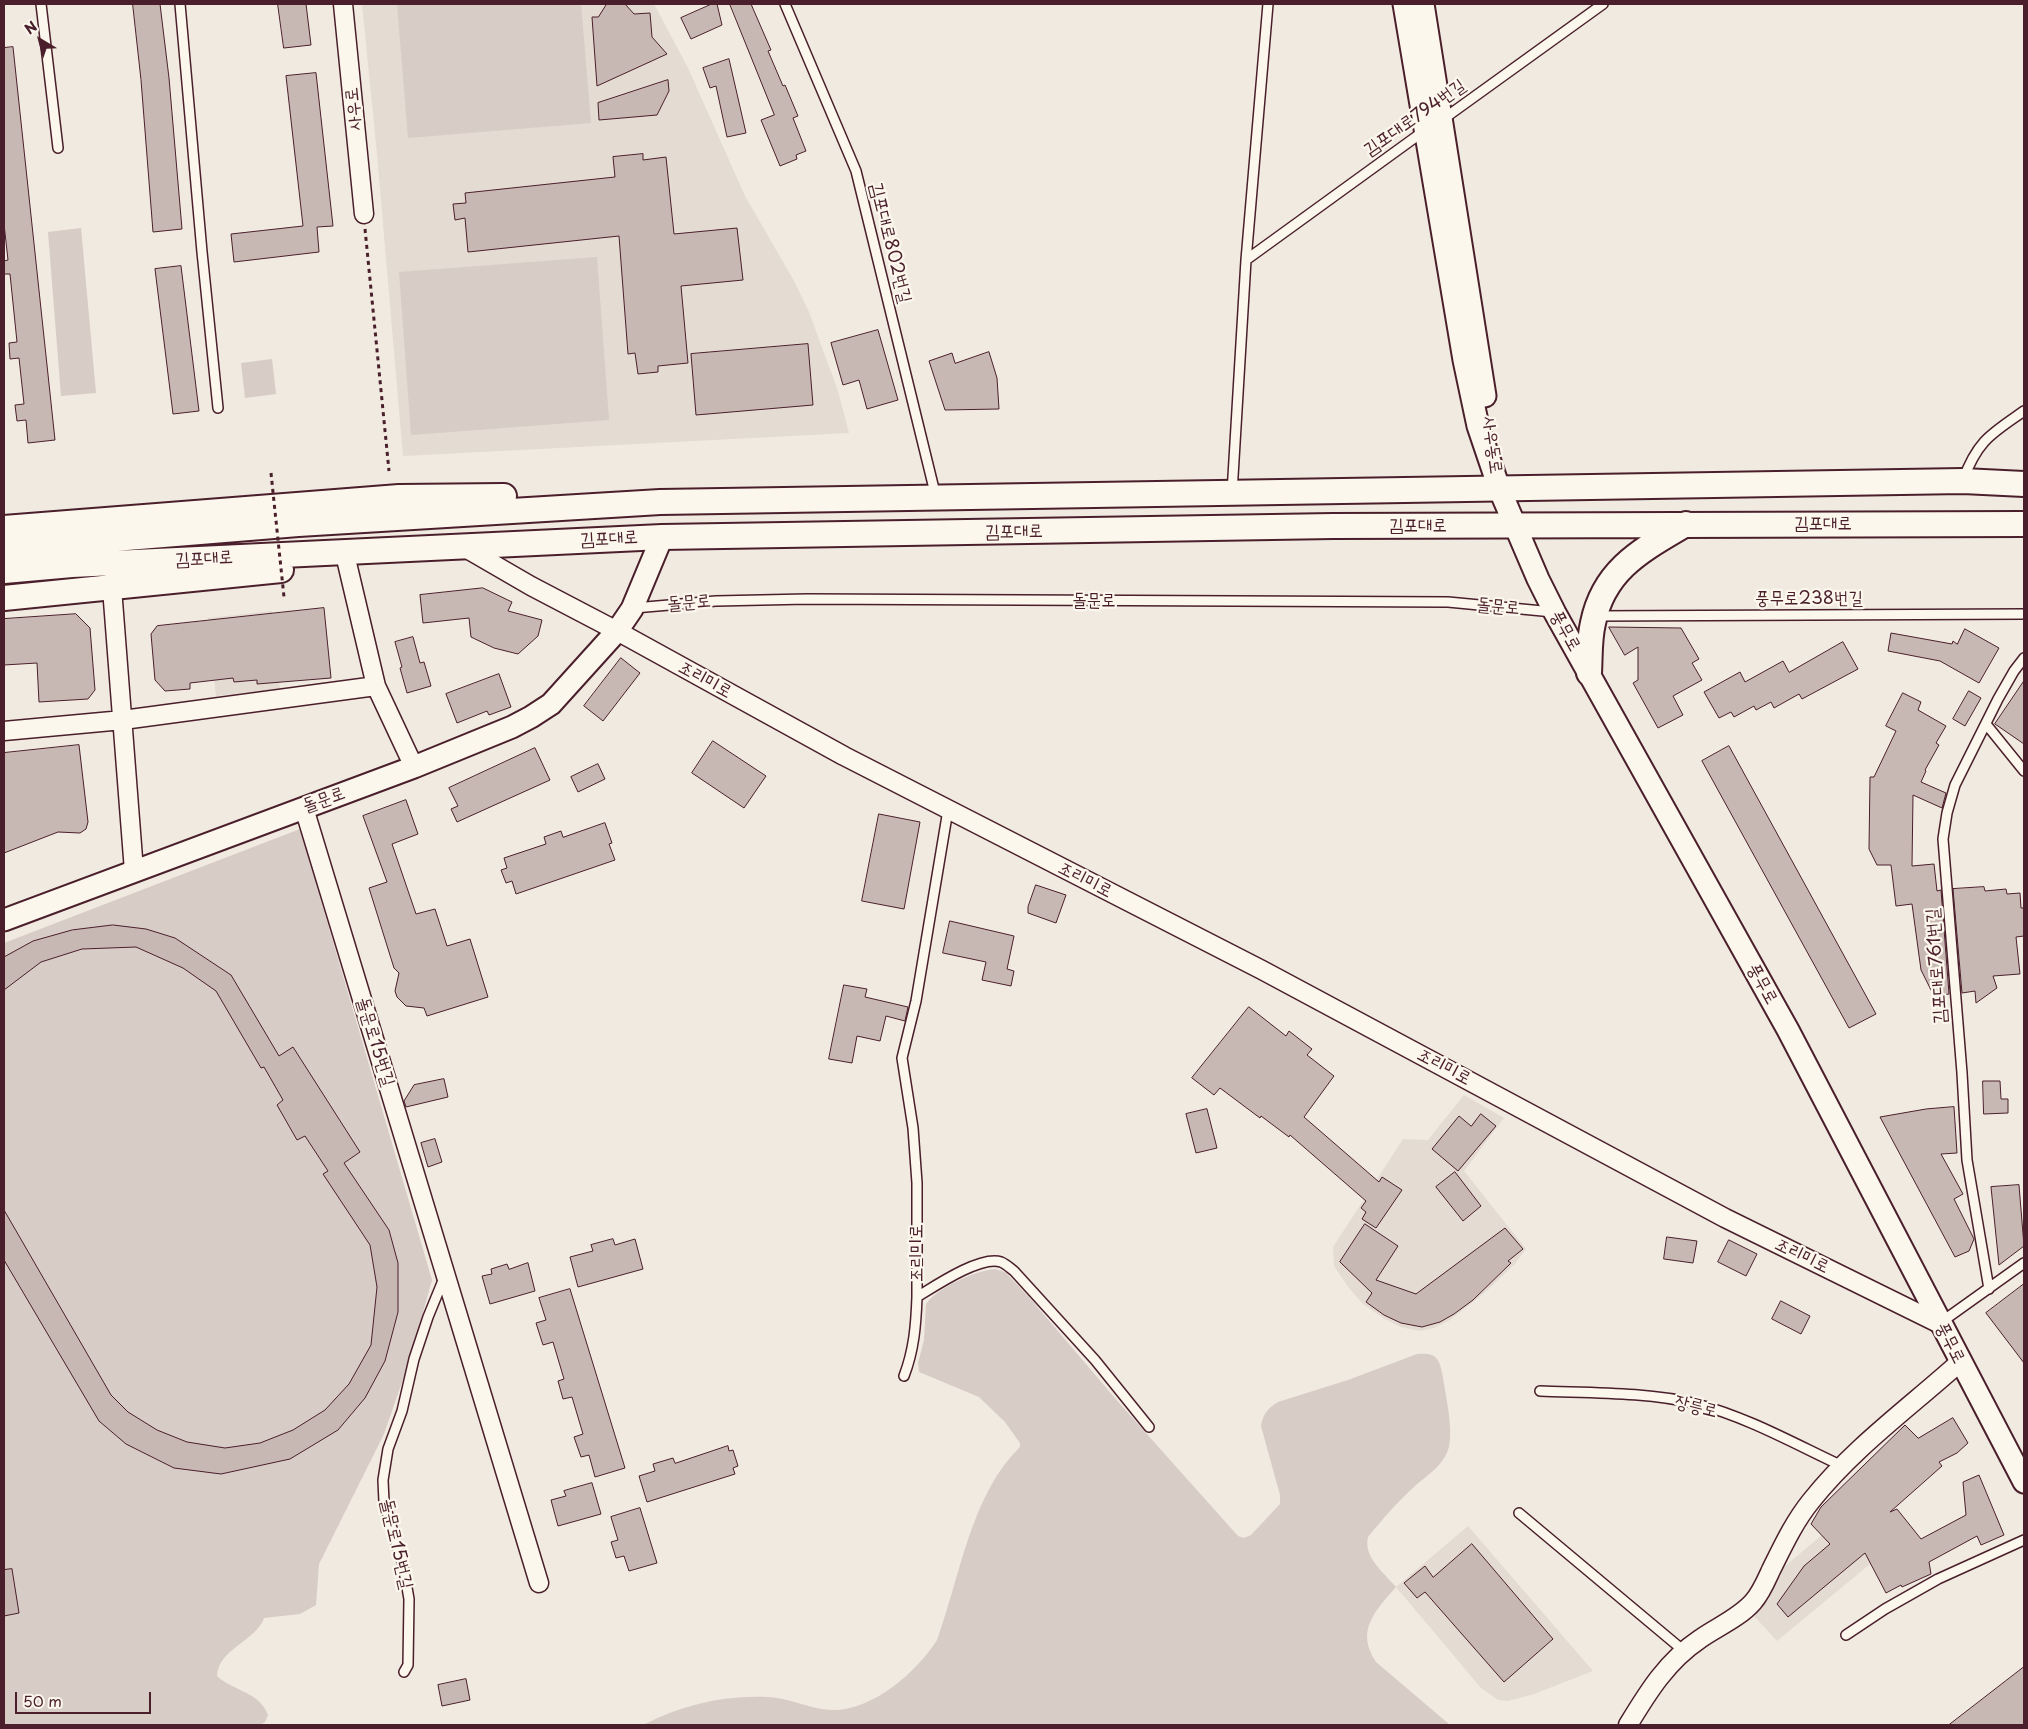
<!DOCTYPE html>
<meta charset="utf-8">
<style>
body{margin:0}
#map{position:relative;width:2028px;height:1729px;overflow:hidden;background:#f0eae0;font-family:"Playpen Sans",sans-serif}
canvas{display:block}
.frame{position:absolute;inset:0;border:5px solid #4a1f2b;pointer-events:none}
.north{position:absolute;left:15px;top:15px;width:50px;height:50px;-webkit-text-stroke:4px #fbf7ec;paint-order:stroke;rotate:323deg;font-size:14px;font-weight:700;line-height:20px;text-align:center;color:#4a1f2b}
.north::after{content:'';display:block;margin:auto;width:18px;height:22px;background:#4a1f2b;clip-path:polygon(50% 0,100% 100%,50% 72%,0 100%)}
.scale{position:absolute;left:15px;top:1692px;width:136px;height:22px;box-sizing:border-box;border:2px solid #4a1f2b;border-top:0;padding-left:6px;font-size:15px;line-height:18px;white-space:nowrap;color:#4a1f2b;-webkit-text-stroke:4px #fbf7ec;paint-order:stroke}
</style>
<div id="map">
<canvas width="2028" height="1729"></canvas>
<div class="frame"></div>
<div class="north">N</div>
<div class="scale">50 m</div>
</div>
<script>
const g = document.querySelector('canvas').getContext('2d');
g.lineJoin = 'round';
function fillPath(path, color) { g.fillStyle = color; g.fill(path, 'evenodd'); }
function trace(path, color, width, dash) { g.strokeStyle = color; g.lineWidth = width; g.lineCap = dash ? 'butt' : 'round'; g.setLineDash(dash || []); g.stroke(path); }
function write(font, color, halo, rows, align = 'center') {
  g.font = font + ' "Playpen Sans","Poor Story",sans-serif'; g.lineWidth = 4.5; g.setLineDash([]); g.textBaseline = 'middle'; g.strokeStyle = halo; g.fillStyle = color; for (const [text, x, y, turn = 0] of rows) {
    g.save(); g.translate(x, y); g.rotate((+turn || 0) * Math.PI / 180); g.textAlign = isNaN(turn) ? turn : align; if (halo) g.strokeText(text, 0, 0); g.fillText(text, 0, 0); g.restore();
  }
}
const built = new Path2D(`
 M362 4H654L688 68 745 196 794 281 809 312 838 391 849 433 403 456 377 154Z
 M272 611 280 689 216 696 208 618Z
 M1464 1095 1504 1118 1464 1171 1526 1249 1515 1264 1483 1294 1450 1320 1434 1328 1419 1331 1401 1327 1383 1318 1363 1304 1349 1288 1334 1266 1333 1247 1403 1139 1428 1140Z
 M1847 1514 1881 1555 1777 1641 1754 1616 1768 1598 1784 1567Z
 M1468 1526 1593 1671 1534 1694 1508 1701 1498 1700 1481 1688 1396 1587Z`);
const green = new Path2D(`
 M397 4H581L591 123 408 138Z
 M81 228 96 393 61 396 48 232Z
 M597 257 609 420 411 435 399 272Z
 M272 359 276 394 245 398 241 363Z
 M300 829 432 1280 409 1362 384 1434 319 1564 316 1605 300 1614 264 1618C256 1641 218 1649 217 1676 233 1691 260 1692 268 1715L265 1722 260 1725H4V943Z
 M995 1269 1005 1272 1028 1296 1120 1404 1238 1536 1244 1538 1251 1535 1280 1504V1495L1261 1426C1263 1414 1267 1409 1278 1402L1348 1380 1417 1354C1437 1352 1440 1359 1443 1378 1446 1397 1454 1432 1448 1450 1442 1467 1427 1475 1415 1486 1398 1501 1382 1520 1368 1537 1363 1557 1384 1573 1396 1587 1375 1611 1355 1631 1376 1662L1450 1725H643C682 1705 724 1695 768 1697 789 1698 810 1709 831 1710 871 1712 917 1672 937 1640 960 1577 971 1494 1020 1447V1443L1005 1422 979 1397 919 1372 918 1363 924 1340 926 1304C938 1287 975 1271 995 1269Z`);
const building = new Path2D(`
 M133 4H160L169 78 182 229 153 232 141 80Z
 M278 4H306L311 45 284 48Z
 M607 4H625L634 14 650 13 652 37 667 54 597 86 592 17H598Z
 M712 4H717L722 25 691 39 681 18Z
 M730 4H751L771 50 768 51 783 86 785 85 798 116 793 118 806 151 796 155 797 159 780 166 761 120 774 115Z
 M13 47 55 440 28 443 26 420 17 421 15 405 24 404 19 358 10 359 9 343 17 342 10 274H4V261L8 260 4 224V48Z
 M729 59 746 133 727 137 716 86 710 88 703 68Z
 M316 73 333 226 317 227 319 252 234 262 231 234 303 226 286 76Z
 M668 80 669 91 657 115 599 120 598 103Z
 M643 154V160L666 157 674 234 737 228 743 280 681 286 688 363 658 366V372L638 374 635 353 628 354 619 236 468 252 465 218 455 220 453 204 466 203 465 193 615 177 613 157Z
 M181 266 199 411 173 414 155 269Z
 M878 330 898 400 867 409 859 380 843 385 831 343Z
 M808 344 813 405 696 415 691 354Z
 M989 352 997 378 999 409 945 410 929 361 952 353 955 363Z
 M483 588 512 602 508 611 542 620 538 636 518 654 494 648 471 637 469 618 423 623 420 595Z
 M324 608 331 678 257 684V680L234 682 233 678 190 683V689L165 691 155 680 151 634 157 626Z
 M76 614 90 628 95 690 88 699 39 702 37 663 4 665V619Z
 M1609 627 1681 628 1699 659 1692 663 1702 680 1673 696 1683 715 1658 728 1633 683 1638 680V647L1625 655Z
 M1965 629 1999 648 1979 683 1940 661 1888 651 1891 633 1952 644 1953 641 1957 644Z
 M413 637 420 663 424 662 431 686 407 693 400 668 402 667 395 642Z
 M1843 642 1858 669 1802 699 1799 694 1774 708 1771 702 1756 710 1754 706 1734 717 1731 712 1719 718 1704 692 1740 672 1745 682 1783 661 1789 672Z
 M621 658 640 673 603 721 584 706Z
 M499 674 511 707 489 715 487 711 457 723 446 694Z
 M2024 681V744L1995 724Z
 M1969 691 1981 698 1965 726 1953 719Z
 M1903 693 1921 702 1918 710 1946 726 1936 743 1939 745 1925 770 1926 771 1921 782 1946 793 1942 808 1913 795 1912 866 1934 864 1937 891 1941 890 1949 994 1934 996 1921 970 1912 904 1896 906 1891 865H1877L1869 849 1870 777H1874L1896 731 1886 726Z
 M713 741 766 776 744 808 692 773Z
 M79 745 88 822 86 829 80 833 58 832 4 853V753Z
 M1729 746 1876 1014 1849 1028 1702 761Z
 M535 748 550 780 457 822 451 809 458 806 449 788Z
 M598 764 605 779 578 792 571 777Z
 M406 800 418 834 392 844 416 914 435 909 447 946 470 939 488 997 427 1016 424 1008 406 1006 397 997 395 991 399 973 394 968 369 888 387 882 363 816Z
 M879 814 920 822 904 909 862 901Z
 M605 823 612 843 609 844 615 860 516 894 512 881 506 883 501 870 507 868 504 858 546 844 544 837 561 831 563 837Z
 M1036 885 1066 895 1056 923 1028 913V907Z
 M1984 887 1985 891 2006 889 2007 894 2020 893 2021 908H2024V936L2016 937 2020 974 1993 976 1997 988 1976 1003 1975 991 1962 993 1953 889Z
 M950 921 1014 936 1007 969 1014 971 1011 986 982 980 986 962 943 953Z
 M113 925 146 929 175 938 231 975 279 1056 293 1047 360 1152 344 1163 389 1230 398 1263V1312L385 1361 365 1398 338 1430 290 1459 221 1474 174 1468 126 1444 99 1421 4 1260V1210L111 1395 128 1412 157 1430 187 1442 225 1448 260 1443 293 1430 325 1410 349 1384 371 1345 377 1287 370 1245 323 1174 328 1171 305 1136 297 1140 277 1105 283 1100 264 1067 261 1068 216 991 183 968 136 947 82 949 41 962 4 990V957L33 941 72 930Z
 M844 985 867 989 865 997 908 1007 905 1021 886 1016 880 1041 857 1036 852 1063 829 1059Z
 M1249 1007 1286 1036 1289 1031 1312 1049 1307 1055 1334 1076 1304 1117 1379 1182 1382 1177 1402 1190 1376 1228 1362 1219 1366 1212 1361 1208 1366 1201 1290 1135 1289 1137 1261 1116 1260 1118 1220 1088 1214 1095 1192 1078Z
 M444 1079 448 1097 406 1107 404 1101 414 1085Z
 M1983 1081H2000L2001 1099H2008V1113L1984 1114Z
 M1954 1107 1957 1153 1941 1154 1963 1194 1954 1199 1974 1239 1969 1251 1955 1257 1880 1117 1926 1109Z
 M1207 1109 1217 1148 1196 1153 1186 1114Z
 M1481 1114 1496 1126 1458 1171 1432 1149 1459 1116 1471 1126Z
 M435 1139 442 1162 428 1167 421 1143Z
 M1455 1172 1481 1206 1463 1221 1436 1187Z
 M2019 1185 2024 1246 1999 1265 1991 1187Z
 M1365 1224 1398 1246 1376 1280 1416 1294 1505 1228 1523 1249 1508 1261 1511 1263 1473 1300 1454 1314 1440 1322 1422 1327 1401 1323 1384 1315 1366 1302 1372 1293 1340 1262Z
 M1667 1237 1697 1241 1693 1263 1664 1259Z
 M613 1239 615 1245 635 1239 643 1269 578 1287 570 1257 593 1251 591 1245Z
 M1729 1240 1757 1254 1746 1276 1718 1262Z
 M528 1263 535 1291 490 1304 482 1276 492 1274 491 1269 507 1264 509 1269Z
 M2024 1284V1363L1986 1313Z
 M570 1289 625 1468 595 1477 589 1455 581 1457 574 1437 583 1434 572 1397 563 1399 558 1381 564 1379 553 1342 543 1345 536 1323 546 1320 539 1298Z
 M1781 1301 1810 1316 1801 1334 1772 1319Z
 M1953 1418 1968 1443 1957 1453 1939 1462 1942 1466 1890 1512 1897 1509 1921 1539 1966 1515 1963 1482 1979 1475 2004 1535 1981 1545 1977 1536 1929 1562 1931 1574 1902 1587 1901 1585 1886 1593 1865 1553 1788 1617 1777 1604 1804 1566 1830 1544 1811 1524 1821 1507 1905 1425 1918 1438Z
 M728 1446 729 1451 733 1450 738 1466 733 1468 735 1474 647 1502 639 1476 655 1471 653 1464 673 1458 675 1463Z
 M592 1483 601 1514 558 1526 551 1500 566 1496 564 1491Z
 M640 1508 657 1563 629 1571 624 1556 616 1558 611 1542 618 1540 611 1517Z
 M1472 1544 1553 1639 1504 1682 1425 1592 1417 1598 1404 1583 1425 1566 1433 1577Z
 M12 1569 19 1613 4 1616V1570Z
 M2024 1667V1725H1949Z
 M466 1679 470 1700 442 1706 438 1685Z`);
const path = new Path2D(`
 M365 229 389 471`);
const service = new Path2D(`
 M41 4 58 148
 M180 4 202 252 218 408
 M785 4 856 171 936 497
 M1442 120 1603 4
 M1246 260 1424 131
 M1963 480C1978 440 1991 434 2024 411
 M1232 493 1246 260 1268 4
 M634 608 716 601 807 599 1448 602 1553 612
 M1597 616 2024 614
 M1986 724 2024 771
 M948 810 916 1001 902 1058 913 1128 917 1183V1297C935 1286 981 1255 1001 1262 1006 1264 1010 1268 1014 1271L1095 1360 1149 1427
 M1989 1289 1967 1160 1962 1073 1943 839 1947 813 1955 785 1998 699 2014 671 2024 658
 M1940 1323 2024 1263
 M904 1376C914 1350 916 1325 917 1297
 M1540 1391C1590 1393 1649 1392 1697 1404 1747 1417 1795 1444 1842 1466
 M1519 1513 1684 1651
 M1846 1635 1885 1609 1938 1579 2024 1540
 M404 1672 408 1665 409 1599 403 1565 384 1502 383 1480 388 1449 402 1411 414 1359 428 1317 444 1278`);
const minor = new Path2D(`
 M343 4 364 214
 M462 546 531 586 617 631 844 756 1262 970 1725 1218 1940 1324
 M347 563 376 686 414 767
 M112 588 134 871
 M4 731 123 720 376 686
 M304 808 539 1583
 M1628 1725C1648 1692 1667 1661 1700 1639 1717 1627 1739 1618 1753 1602 1761 1593 1766 1581 1771 1570 1783 1546 1794 1522 1811 1501 1853 1448 1910 1407 1960 1362`);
const tertiary = new Path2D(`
 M1404 4 1464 360 1478 426 1499 488 1538 579 1555 613 1788 1030 2024 1482
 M1423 4 1485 396
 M4 920 414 767 512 727 531 717 551 704 617 631 632 609 662 537`);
const secondary = new Path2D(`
 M4 528 399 497 504 496
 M4 548 298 524 660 502 1963 481 2024 484
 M4 571 72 565 662 537 1333 526 2024 524
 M4 598 281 570
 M1589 673C1590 657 1589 639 1593 623 1604 569 1642 550 1686 524`);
const pathBridge = new Path2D(`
 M271 473 284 597`);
const streetNames = [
 ["사우로",354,109,-96],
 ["김포대로794번길",1415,118,-35],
 ["김포대로802번길",890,243,76],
 ["사우동로",1492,445,82],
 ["김포대로",1823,524],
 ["김포대로",1418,526],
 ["김포대로",1014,532,-1],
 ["김포대로",609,539,-3],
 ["김포대로",204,559,-3],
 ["풍무로238번길",1809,599],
 ["돌문로",1094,601],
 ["돌문로",689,603,-5],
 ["돌문로",1498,607,5],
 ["풍무로",1565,631,61],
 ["조리미로",705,680,29],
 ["돌문로",324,800,-20],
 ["조리미로",1085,880,27],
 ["김포대로761번길",1937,966,-94],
 ["풍무로",1762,984,61],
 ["돌문로15번길",375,1042,73],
 ["조리미로",1444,1067,28],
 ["조리미로",917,1253,-90],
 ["조리미로",1802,1256,26],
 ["풍무로",1950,1343,63],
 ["장릉로",1696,1407,14],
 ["돌문로15번길",396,1544,77]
];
fillPath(built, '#e4dbd2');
fillPath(green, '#d8ccc6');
fillPath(building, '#c8b8b3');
trace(building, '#4a1f2b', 1);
trace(service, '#4a1f2b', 12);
trace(minor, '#4a1f2b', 21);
trace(tertiary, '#4a1f2b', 25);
trace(secondary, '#4a1f2b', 28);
trace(path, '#4a1f2b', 3, [4, 4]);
trace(service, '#fbf7ec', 9);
trace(minor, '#fbf7ec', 18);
trace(tertiary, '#fbf7ec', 21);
trace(secondary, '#fbf7ec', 24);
trace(pathBridge, '#4a1f2b', 3, [4, 4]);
write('18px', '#4a1f2b', '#fbf7ec', streetNames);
</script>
